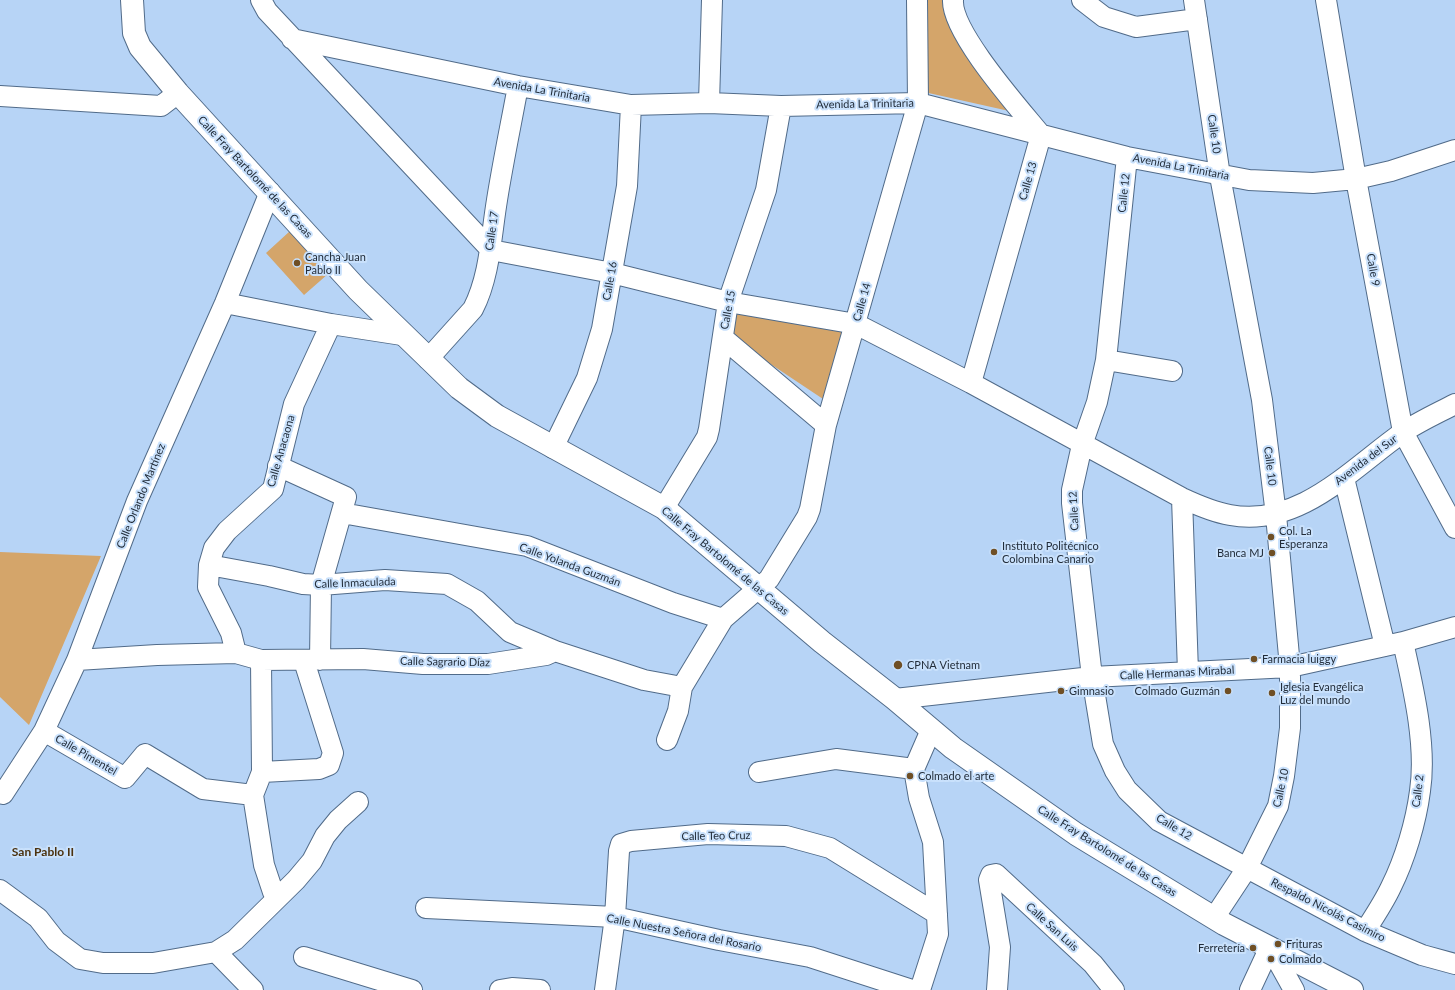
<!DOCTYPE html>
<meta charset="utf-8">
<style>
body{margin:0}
canvas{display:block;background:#b7d4f6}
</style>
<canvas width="1455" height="990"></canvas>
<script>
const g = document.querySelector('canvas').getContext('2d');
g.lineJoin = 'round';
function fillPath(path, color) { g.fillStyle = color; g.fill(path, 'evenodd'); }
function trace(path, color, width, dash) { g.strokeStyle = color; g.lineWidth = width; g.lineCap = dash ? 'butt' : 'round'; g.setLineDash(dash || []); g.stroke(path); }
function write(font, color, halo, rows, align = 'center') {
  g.font = font + ' Lato,sans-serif'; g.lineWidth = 4; g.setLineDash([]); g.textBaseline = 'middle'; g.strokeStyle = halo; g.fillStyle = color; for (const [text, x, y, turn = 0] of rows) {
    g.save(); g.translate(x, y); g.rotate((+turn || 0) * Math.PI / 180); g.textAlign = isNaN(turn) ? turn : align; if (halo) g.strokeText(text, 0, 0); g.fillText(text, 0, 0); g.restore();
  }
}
const green = new Path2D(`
 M923 0H949V10L1036 117 924 92Z
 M290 231 328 274 304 295 266 253Z
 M734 293 850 321 826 401 727 335Z
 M0 552 101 556 29 725 0 697Z`);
const minor = new Path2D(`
 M261 0 267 11 491 250 612 273 728 302 856 324 971 383 1182 498C1197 505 1213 512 1230 515 1299 528 1351 469 1402 433 1418 422 1438 413 1455 404
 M953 0C951 32 1019 108 1041 135L971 383
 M1082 0 1104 17 1136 27 1197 19
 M1194 0 1220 176 1262 400 1276 515 1290 667V728L1284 776 1278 806 1247 868 1214 918
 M1326 0 1356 179 1403 432 1455 528
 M292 39 518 86 631 105 709 103 781 106 918 103 1127 157 1249 180 1313 183 1356 179 1391 171 1455 150
 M0 96 161 106 178 93
 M709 103 712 0
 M1127 157 1106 360 1097 402 1082 445 1072 490V503L1092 677 1103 744 1115 771 1127 790 1159 821 1365 931 1422 955 1455 964
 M225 303 331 324 402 335
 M723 338 826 425
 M428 359 473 309C490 276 491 236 497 200 503 162 511 124 518 86
 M1106 360 1172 371
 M553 448 587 378 602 329 627 186 631 105
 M278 466 346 497 321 585 320 660
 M1344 478 1385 646
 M1182 498 1188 672
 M664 508 707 437 709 429 728 302 766 190 781 106
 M342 513 527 546 673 603 723 619
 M209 565 269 576 303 584 321 585 385 580 447 584 477 601 510 632 555 651
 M236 653 231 633 208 587 209 565 214 548 227 531 273 489 294 404 331 324
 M77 660 157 655 236 653 261 660 363 659 423 664H488L546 655 555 651 644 680 682 687 723 619 769 579 807 517 810 509 826 425 918 103 917 0
 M261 660 262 772 253 795 264 865 273 892 277 897
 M895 699 1092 677 1290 667 1403 642 1455 627
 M44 731 125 778 145 754 203 789 253 795
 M667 740 678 711 682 687
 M262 772 319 769 329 765 333 753 304 661
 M759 772 836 759 914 769
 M3 794 44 731 77 660 137 501 225 303 270 192
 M0 890 38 918 56 941 80 959 103 963H153L216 952 235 940 296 880 312 861 325 836 338 820 358 802
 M426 908 615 917 719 940 810 957 912 990
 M1365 931C1374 917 1384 902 1391 887 1405 859 1416 822 1420 791 1427 745 1413 687 1403 642
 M1270 947 1294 990
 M216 952 253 990
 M304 957 412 990
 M500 990 512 988 540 990
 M605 990 615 917 619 851 621 844 631 841 708 834 786 836 830 848 937 914
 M920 990 938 934 933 842 919 798 914 769 931 730
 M997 990 1000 947 989 880 991 875 996 874 1093 964 1114 990
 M1250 990 1270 947`);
const major = new Path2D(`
 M132 0 134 33 140 47 178 93 358 290 459 388 497 416 664 508 822 642 895 699 953 748 1076 834 1224 924 1352 990`);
const markers = [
 [297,263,4,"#6f4f25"],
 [1271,537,4,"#6f4f25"],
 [994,552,4,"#6f4f25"],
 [1272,553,4,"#6f4f25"],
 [1254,659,4,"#6f4f25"],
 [898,665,5,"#6f4f25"],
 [1061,691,4,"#6f4f25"],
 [1228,691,4,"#6f4f25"],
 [1272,693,4,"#6f4f25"],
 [910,776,4,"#6f4f25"],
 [1278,944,4,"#6f4f25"],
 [1253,948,4,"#6f4f25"],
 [1271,959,4,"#6f4f25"]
];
const streetNames = [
 ["Avenida La Trinitaria",542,90,10],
 ["Avenida La Trinitaria",865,104,-1],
 ["Calle 10",1214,134,82],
 ["Avenida La Trinitaria",1181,167,11],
 ["Calle Fray Bartolomé de las Casas",255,177,47],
 ["Calle 13",1028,181,-74],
 ["Calle 12",1124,193,-84],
 ["Calle 17",492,231,-82],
 ["Calle 9",1373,270,80],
 ["Calle 16",610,281,-80],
 ["Calle 14",862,302,-74],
 ["Calle 15",728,310,-79],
 ["Calle Anacaona",281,451,-74],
 ["Avenida del Sur",1366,460,-37],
 ["Calle 10",1270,466,83],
 ["Calle Orlando Martínez",141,496,-68],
 ["Calle 12",1074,511,-93],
 ["Calle Fray Bartolomé de las Casas",725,561,40],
 ["Calle Yolanda Guzmán",570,565,20],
 ["Calle Inmaculada",355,583,-2],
 ["Calle Sagrario Díaz",445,662,1],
 ["Calle Hermanas Mirabal",1177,673,-3],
 ["Calle Pimentel",86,755,30],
 ["Calle 10",1281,788,-78],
 ["Calle 2",1418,791,-83],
 ["Calle 12",1174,827,31],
 ["Calle Teo Cruz",716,836,-1],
 ["Calle Fray Bartolomé de las Casas",1107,851,32],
 ["Respaldo Nicolás Casimiro",1328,910,27],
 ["Calle San Luis",1052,927,42],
 ["Calle Nuestra Señora del Rosario",684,933,11]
];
const poiNames = [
 ["Cancha Juan",305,257],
 ["Pablo II",305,270],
 ["Col. La",1279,531],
 ["Esperanza",1279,544],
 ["Instituto Politécnico",1002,546],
 ["Colombina Canario",1002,559],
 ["Banca MJ",1264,553,"right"],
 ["Farmacia luiggy",1262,659],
 ["CPNA Vietnam",907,665],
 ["Iglesia Evangélica",1280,687],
 ["Luz del mundo",1280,700],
 ["Gimnasio",1069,691],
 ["Colmado Guzmán",1220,691,"right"],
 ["Colmado el arte",918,776],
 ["Frituras",1286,944],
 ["Ferretería",1245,948,"right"],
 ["Colmado",1279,959]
];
const neighbourhoodNames = [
 ["San Pablo II",43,852]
];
fillPath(green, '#d4a56a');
trace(minor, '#516b89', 22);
trace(major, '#516b89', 24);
trace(minor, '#fff', 20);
trace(major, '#fff', 22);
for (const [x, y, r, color] of markers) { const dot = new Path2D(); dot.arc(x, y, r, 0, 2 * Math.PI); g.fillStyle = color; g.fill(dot); trace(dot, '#c9e1fc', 1.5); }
write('11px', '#222d3a', '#c9e1fc', streetNames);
write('11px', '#222d3a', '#c9e1fc', poiNames, 'left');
write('bold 12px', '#4b320f', '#c9e1fc', neighbourhoodNames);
</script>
